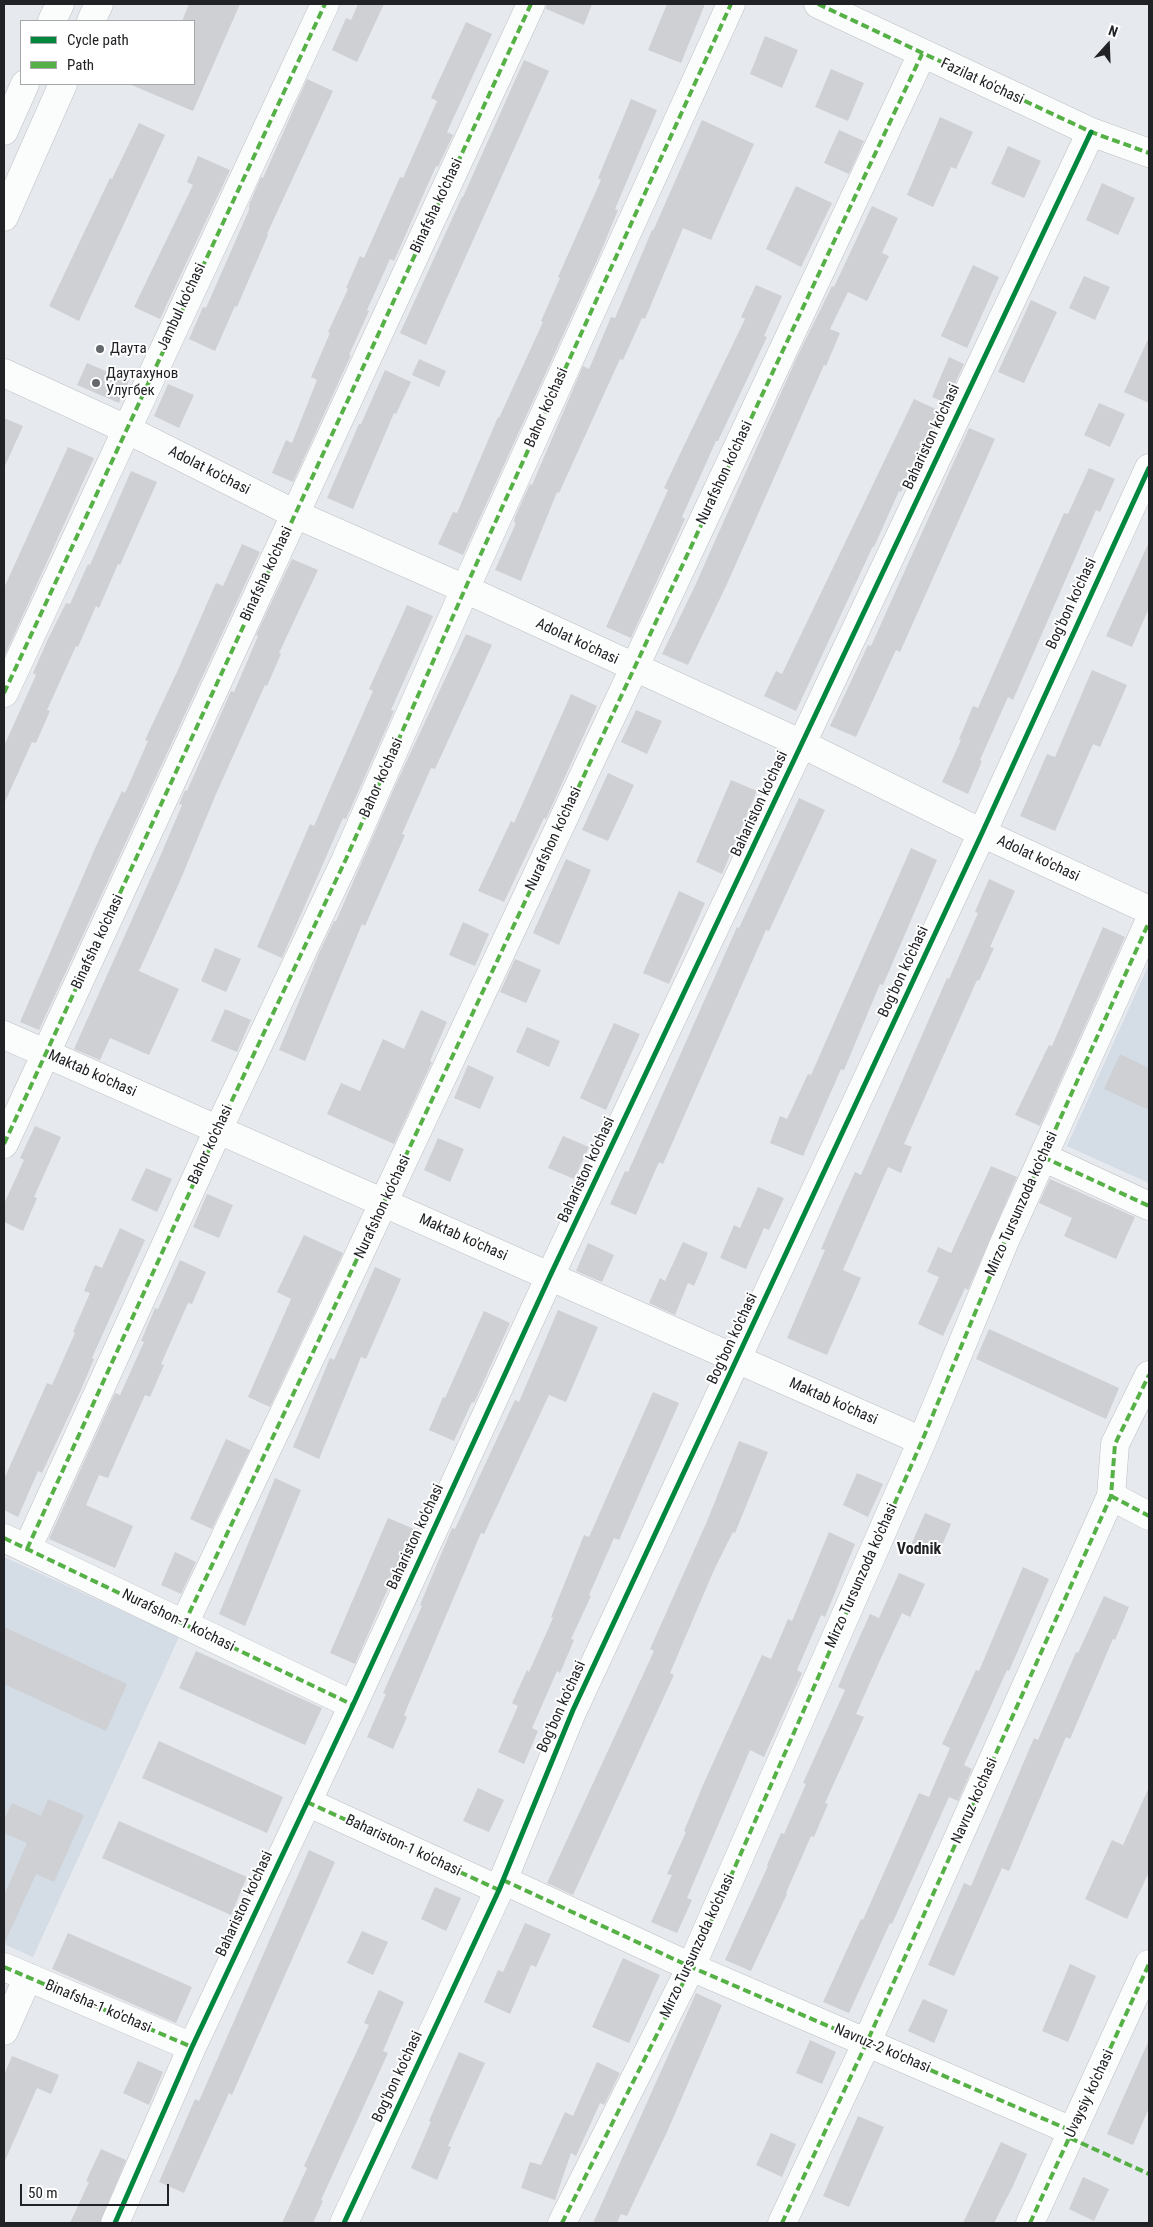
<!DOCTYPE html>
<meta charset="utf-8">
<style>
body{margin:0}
#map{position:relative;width:1153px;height:2227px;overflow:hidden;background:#e6e9ee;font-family:"Roboto Condensed",sans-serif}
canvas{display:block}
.frame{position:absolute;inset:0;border:5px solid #202225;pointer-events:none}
.legend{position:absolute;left:20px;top:20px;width:175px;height:65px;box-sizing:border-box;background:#fff;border:1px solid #a6a7a8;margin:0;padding:6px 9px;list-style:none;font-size:15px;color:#202225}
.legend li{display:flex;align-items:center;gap:10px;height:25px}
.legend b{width:25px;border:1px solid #a6a7a8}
.north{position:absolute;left:1083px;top:20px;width:50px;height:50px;-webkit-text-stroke:4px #fff;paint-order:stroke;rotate:20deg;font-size:14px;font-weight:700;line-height:20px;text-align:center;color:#202225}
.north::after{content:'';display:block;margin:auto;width:18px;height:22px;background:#202225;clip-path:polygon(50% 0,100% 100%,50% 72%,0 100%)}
.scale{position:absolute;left:20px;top:2184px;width:149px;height:22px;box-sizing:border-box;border:2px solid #202225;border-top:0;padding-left:6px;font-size:15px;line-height:18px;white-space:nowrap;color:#202225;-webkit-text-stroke:4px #fff;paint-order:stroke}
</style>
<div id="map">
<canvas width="1153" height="2227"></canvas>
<div class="frame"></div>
<ul class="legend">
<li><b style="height:6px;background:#00873e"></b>Cycle path</li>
<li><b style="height:6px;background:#55b145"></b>Path</li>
</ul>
<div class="north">N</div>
<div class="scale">50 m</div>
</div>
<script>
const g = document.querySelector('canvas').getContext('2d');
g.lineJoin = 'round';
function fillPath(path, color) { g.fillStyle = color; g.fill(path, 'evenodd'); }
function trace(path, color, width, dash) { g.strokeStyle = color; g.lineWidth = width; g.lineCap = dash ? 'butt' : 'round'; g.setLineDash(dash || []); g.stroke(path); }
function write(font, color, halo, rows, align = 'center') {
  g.font = font + ' "Roboto Condensed",sans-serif'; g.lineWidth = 4; g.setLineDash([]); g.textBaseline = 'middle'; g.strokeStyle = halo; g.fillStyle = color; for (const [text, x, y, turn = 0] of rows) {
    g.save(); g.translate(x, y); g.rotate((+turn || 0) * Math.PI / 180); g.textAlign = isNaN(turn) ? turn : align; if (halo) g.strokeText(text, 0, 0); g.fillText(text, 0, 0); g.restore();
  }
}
const built = new Path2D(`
 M1149 964V1183L1067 1146Z
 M4 1557 179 1637 33 1957 4 1944Z`);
const building = new Path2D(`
 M189 4H240L193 111 129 84H194V21H182Z
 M358 4H384L357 62 332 50 346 18 351 20Z
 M546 4H592L584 25 546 9Z
 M667 4H705L681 63 648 50Z
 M466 22 492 34 447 132 453 135 438 167 436 166 394 261 390 259 367 310 369 311 349 355H351L293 482 272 473 286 440 292 443 317 380 311 377 330 333 328 332 348 289 346 288 360 256 364 258 400 177 403 178 437 101 431 98Z
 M765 36 798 50 782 88 750 74Z
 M524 60 549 71 426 345 400 333 462 197H463Z
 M831 69 864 83 848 121 815 107Z
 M307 79 333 91 267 234 268 235 237 307 235 306 215 351 189 339 203 307 206 308 249 210V205L261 177 263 178Z
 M631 99 657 110 615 209 618 210 599 256 463 555 438 544 453 512 457 513 498 417 499 418 543 322 541 321 560 278 558 277 601 180 598 178Z
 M940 117 973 132 956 169 951 167 933 207 907 195Z
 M702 120 754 144 711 240 683 228 645 319 642 318 623 360 620 359 559 493 557 492 521 581 495 570 516 523 514 522 515 517 530 484 532 485 583 366 589 369 611 317 615 318 652 230 653 231Z
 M139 123 165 135 79 321 49 306 110 178 112 179Z
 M839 130 864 141 849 174 824 163Z
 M1008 146 1041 161 1024 198 991 184Z
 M198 156 230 170 160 319 134 307 193 185 187 182Z
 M1102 183 1135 198 1118 235 1086 220Z
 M796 186 832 203 801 267 766 249Z
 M872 206 898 218 882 253 889 256 867 301 848 292 830 329 840 333 826 366 824 365 727 584 688 665 662 654 694 588 797 357 832 286 834 287Z
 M973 265 999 277 967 348 941 336Z
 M1084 276 1110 287 1095 320 1069 308Z
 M756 285 782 296 764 336 767 337 718 441H716L682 517 685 519 631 638 606 627 668 490 664 488 679 456 745 319 741 317Z
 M1031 300 1057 312 1024 383 998 372Z
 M1149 337V403L1124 392Z
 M949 357 964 364 946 403 932 397Z
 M419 359 446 371 439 387 412 375Z
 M87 363 129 381 119 403 77 385Z
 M385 370 411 382 396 414 394 413 353 509 327 498 359 424H361Z
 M168 384 194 395 179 428 154 416Z
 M914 399 940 411 926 443 923 442 901 492 899 491 874 547 873 546 796 711 764 696 776 671 782 674Z
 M1099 403 1125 414 1110 447 1084 435Z
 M4 418 23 426 4 468Z
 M969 428 995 439 900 652 896 650 856 737 830 726 868 645 871 646Z
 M68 447 94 458 4 657V588Z
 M1089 468 1115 479 1100 512 1096 510 1013 700 1008 697 980 760 982 761 968 794 942 782 961 740 959 739 973 706 978 708 1064 513 1068 514Z
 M131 471 157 482 120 565 118 564 99 608 96 606 78 647 76 646 47 710 50 711 36 743 32 742 4 804V746L36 675 33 673 47 641 66 603 70 604 88 564 90 565Z
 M1149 542V608L1132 647 1106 636Z
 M242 544 260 552 39 1030 20 1022 97 844 122 791 125 793 148 741 145 740 177 672 216 583 223 586Z
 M292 559 318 570 279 653 281 654 267 686 265 685 216 794 180 881 139 971 179 989 149 1055 110 1038 100 1060 74 1049 159 859 182 805 179 804 185 790 187 791 231 691 234 692 258 636 256 635Z
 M407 605 433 616 391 710 394 711 346 819 343 818 282 958 257 947 310 824 314 826 336 775 373 691 369 689Z
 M466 634 492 645 435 769 431 768 402 834 405 835 365 926 362 924 305 1061 279 1050 319 953 334 921H336L396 784Z
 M1092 670 1127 685 1100 747 1093 744 1055 831 1020 816 1047 754 1055 757Z
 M571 694 597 706 546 819 544 818 504 902 478 891 511 821 514 823Z
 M636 710 662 721 647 754 621 742Z
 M608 773 634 785 608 841 582 830Z
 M731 780 757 791 722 874 696 862Z
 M799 798 825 810 769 931 766 930 663 1164 659 1162 636 1215 610 1204 625 1171 628 1172 737 927 739 928Z
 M911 848 937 860 883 985 880 984 844 1070 841 1069 803 1156 770 1143 780 1116 787 1119 808 1074 811 1075Z
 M566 859 591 870 559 945 533 933Z
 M989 879 1015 891 990 947 994 948 979 981 977 980 904 1144 912 1147 901 1173 888 1167 843 1270 861 1278 827 1355 787 1338 825 1250 821 1249 840 1205 855 1172 861 1175 947 978 949 979 978 913 975 912Z
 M679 891 705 903 669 984 643 973Z
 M463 922 489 934 475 966 449 955Z
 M1103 927 1125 937 1040 1126 1015 1115 1049 1045 1052 1046Z
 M215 948 241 959 226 992 201 981Z
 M515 959 541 970 526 1003 500 992Z
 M225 1009 251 1020 237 1052 211 1041Z
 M421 1010 447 1022 430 1061 432 1062 394 1144 327 1114 341 1083 360 1091 383 1039 404 1049Z
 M614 1023 640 1034 606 1110 580 1098Z
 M527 1027 560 1041 549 1067 516 1052Z
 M1120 1054 1149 1068V1110L1104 1089Z
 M468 1065 494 1077 480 1109 454 1098Z
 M35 1126 61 1137 34 1197 37 1198 23 1231 4 1222V1204L24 1160 20 1158Z
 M563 1136 589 1147 574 1179 548 1168Z
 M438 1138 464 1149 450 1182 424 1170Z
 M991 1166 1017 1177 968 1290 965 1288 943 1336 918 1324 939 1277 927 1272 938 1247 951 1253Z
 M146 1168 172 1179 157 1212 131 1200Z
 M1050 1179 1135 1217 1116 1259 1064 1236 1072 1218 1039 1203Z
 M758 1187 784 1198 769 1230 764 1228 746 1269 720 1258 734 1225 740 1228Z
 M207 1194 233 1205 219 1238 193 1227Z
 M120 1228 145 1240 92 1358 94 1359 80 1392 42 1473 38 1471 18 1517 4 1510V1479L47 1383 52 1385 75 1333 73 1332 90 1293 84 1291 95 1265 102 1268Z
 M304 1235 343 1253 270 1407 248 1397 291 1299 277 1292Z
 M683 1242 708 1253 694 1286 688 1283 675 1315 649 1303 660 1278 665 1281Z
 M588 1243 614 1255 602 1282 576 1271Z
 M180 1260 206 1272 192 1304 188 1303 161 1364 164 1365 150 1397 145 1395 108 1478 99 1475 86 1505 133 1526 115 1568 49 1539 115 1393 120 1395 144 1342 141 1341 155 1308 158 1309Z
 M375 1267 401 1279 366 1359 361 1357 319 1459 293 1447 330 1358 334 1360Z
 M558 1310 598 1327 566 1402 549 1395 484 1534 481 1533 404 1715 407 1717 393 1749 367 1737 386 1694 383 1693 422 1606 420 1605 452 1528 455 1529 515 1400 519 1402Z
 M484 1311 510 1323 474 1403 472 1402 454 1441 429 1430 443 1397 445 1398Z
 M989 1329 1119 1388 1106 1419 976 1359Z
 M653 1392 679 1403 619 1540 614 1538 589 1595 591 1596 571 1639 574 1640 560 1673 557 1671 532 1728 538 1731 524 1764 498 1752 518 1706 512 1703 527 1670 529 1672 553 1618 551 1617 584 1535 589 1537Z
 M226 1439 250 1450 212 1529 190 1519Z
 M739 1441 768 1452 735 1533 733 1532 714 1570 670 1673 674 1675 573 1895 547 1883 654 1651 650 1649 708 1519Z
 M857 1473 883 1484 868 1517 843 1505Z
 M275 1478 301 1490 245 1626 219 1614Z
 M925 1513 951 1524 937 1557 911 1545Z
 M388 1518 414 1529 355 1664 330 1653Z
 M829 1532 855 1544 825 1617 821 1615 797 1670 802 1673 764 1757 750 1750 687 1898 692 1900 677 1933 651 1922 672 1875 667 1874 686 1832 684 1831 703 1785 762 1655 771 1659 788 1619 792 1621Z
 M175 1552 196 1562 181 1594 161 1585Z
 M1023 1567 1049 1579 1009 1671 1007 1670 964 1765 972 1769 958 1801 949 1797 892 1924 890 1923 849 2013 823 2002 861 1919 863 1920 919 1793 929 1797 950 1748 942 1744 976 1670 979 1671Z
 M899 1573 925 1584 910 1617 902 1613 881 1658 856 1714 864 1717 825 1803 828 1804 814 1837 811 1836 786 1893 787 1894 751 1971 725 1960 768 1866 767 1865 781 1833 784 1834 806 1784 803 1783 845 1690 838 1687 852 1654 870 1614 879 1618Z
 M1104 1596 1129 1607 1115 1640 1113 1639 1070 1739 1066 1737 1009 1871 1002 1868 954 1976 928 1965 964 1883 971 1886 1034 1738 1038 1740 1076 1652 1078 1653Z
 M4 1627 127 1684 106 1731 4 1684Z
 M196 1651 322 1708 305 1745 179 1688Z
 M159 1741 283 1797 267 1833 142 1778Z
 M1149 1787V1872L1127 1919 1085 1899 1112 1840 1123 1845Z
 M478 1788 504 1800 489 1832 463 1821Z
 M48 1799 84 1815 54 1882 36 1874 4 1944V1896L27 1843 4 1833V1820L12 1803 41 1816Z
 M119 1821 247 1877 231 1915 102 1858Z
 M309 1850 335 1862 232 2095 229 2093 184 2193 159 2182 195 2099 199 2101Z
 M435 1887 461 1898 446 1931 421 1919Z
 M525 1923 551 1934 536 1967 531 1965 510 2014 484 2002 498 1970 503 1972Z
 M362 1931 388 1942 373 1975 347 1963Z
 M68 1933 192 1987 176 2023 52 1969Z
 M623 1958 660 1975 629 2043 592 2027Z
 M1070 1964 1096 1976 1068 2042 1042 2031Z
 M379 1990 404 2002 383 2051 388 2053 321 2200 323 2201 313 2223H282L307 2168 304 2166 369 2025 364 2023Z
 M696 1993 722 2005 667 2132 627 2216 621 2214 617 2223H593Z
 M923 1999 948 2010 934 2043 908 2031Z
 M810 2040 836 2052 822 2084 796 2073Z
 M1149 2040V2108L1133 2145 1107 2134Z
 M459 2052 485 2063 448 2146 451 2147 437 2180 411 2168 431 2122 429 2121Z
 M12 2056 59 2075 51 2094 37 2088 4 2163V2075Z
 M138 2061 163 2072 149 2105 123 2093Z
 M597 2062 620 2073 604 2105 600 2103 576 2156 571 2153 555 2200 521 2188 530 2162 541 2165 565 2112 573 2116Z
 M858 2116 884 2127 849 2207 823 2196Z
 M771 2133 796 2144 782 2177 756 2165Z
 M1001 2142 1027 2154 1013 2186 994 2223H963Z
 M101 2149 126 2160 100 2223H70L89 2182 86 2181Z
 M1083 2177 1109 2189 1094 2221 1069 2209Z`);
const minor = new Path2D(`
 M818 4 1091 132 1149 153
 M4 373 126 429 295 514 465 589 802 744 982 833 1149 910
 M4 693 325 4
 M4 1035 922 1441
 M4 1144 531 4
 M1043 1157 1149 1206
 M1111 1496 1149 1516
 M4 1538 353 1705
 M27 1549 218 1130 346 859 465 589 731 4
 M184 1624C433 1102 676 577 922 54
 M307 1802 499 1890
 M503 1880 691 1967 1072 2131
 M4 1967 192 2047
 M4 2031 28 1977
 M115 2223 192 2047 353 1705 550 1276 1091 132
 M344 2223 499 1890 573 1710 982 833 1149 468
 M562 2223 691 1967 922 1441 1004 1243 1149 922
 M782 2223 867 2042 1111 1496 1115 1444 1149 1375
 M1030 2223 1149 1964`);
const major = new Path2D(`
 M52 21 60 4
 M91 21 99 4
 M4 131 25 84
 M4 217 63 84`);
const quiet = new Path2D(`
 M818 4 1091 132 1149 153
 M4 693 325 4
 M4 1144 531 4
 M1043 1157 1149 1206
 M1111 1496 1149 1516
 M4 1538 353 1705
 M27 1549 218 1130 346 859 465 589 731 4
 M184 1624C433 1102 676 577 922 54
 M307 1802 499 1890
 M503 1880 691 1967 1072 2131
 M4 1967 192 2047
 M1070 2138 1149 2174
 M562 2223 691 1967 922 1441 1004 1243 1149 922
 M782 2223 867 2042 1111 1496 1115 1444 1149 1375
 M1030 2223 1149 1964`);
const cycleway = new Path2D(`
 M115 2223 192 2047 353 1705 550 1276 1091 132
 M344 2223 499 1890 573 1710 982 833 1149 468`);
const markers = [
 [100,349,5,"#65686b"],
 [96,383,5,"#65686b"]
];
const streetNames = [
 ["Fazilat ko'chasi",982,82,25],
 ["Binafsha ko'chasi",437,206,-65],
 ["Jambul ko'chasi",182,307,-65],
 ["Bahor ko'chasi",547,408,-66],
 ["Bahariston ko'chasi",932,437,-65],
 ["Adolat ko'chasi",209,471,27],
 ["Nurafshon ko'chasi",725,473,-65],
 ["Binafsha ko'chasi",267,574,-65],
 ["Bog'bon ko'chasi",1072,604,-65],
 ["Adolat ko'chasi",577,642,25],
 ["Bahor ko'chasi",382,778,-66],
 ["Bahariston ko'chasi",760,804,-65],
 ["Nurafshon ko'chasi",554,839,-65],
 ["Adolat ko'chasi",1038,859,25],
 ["Binafsha ko'chasi",98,942,-65],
 ["Bog'bon ko'chasi",904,972,-65],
 ["Maktab ko'chasi",92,1074,24],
 ["Bahor ko'chasi",211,1145,-65],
 ["Bahariston ko'chasi",587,1170,-65],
 ["Mirzo Tursunzoda ko'chasi",1022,1204,-66],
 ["Nurafshon ko'chasi",383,1207,-65],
 ["Maktab ko'chasi",463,1238,24],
 ["Bog'bon ko'chasi",733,1339,-65],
 ["Maktab ko'chasi",833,1402,24],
 ["Bahariston ko'chasi",416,1537,-65],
 ["Mirzo Tursunzoda ko'chasi",862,1576,-66],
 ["Nurafshon-1 ko'chasi",178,1621,26],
 ["Bog'bon ko'chasi",562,1707,-66],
 ["Navruz ko'chasi",975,1801,-66],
 ["Bahariston-1 ko'chasi",403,1846,25],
 ["Bahariston ko'chasi",245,1904,-65],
 ["Mirzo Tursunzoda ko'chasi",698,1946,-65],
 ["Binafsha-1 ko'chasi",98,2007,23],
 ["Navruz-2 ko'chasi",882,2049,23],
 ["Bog'bon ko'chasi",398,2077,-65],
 ["Uvaysiy ko'chasi",1090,2094,-65]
];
const poiNames = [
 ["Даута",110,349],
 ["Даутахунов",106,374],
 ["Улугбек",106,391]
];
const neighbourhoodNames = [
 ["Vodnik",919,1550]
];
fillPath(built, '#d4dce6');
fillPath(building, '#ced0d4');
trace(minor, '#bdbfc3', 29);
trace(major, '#bdbfc3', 29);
trace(minor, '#fbfcfc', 28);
trace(major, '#fbfcfc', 28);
trace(quiet, '#55b145', 4, [8, 4]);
trace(cycleway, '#00873e', 5);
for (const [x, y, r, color] of markers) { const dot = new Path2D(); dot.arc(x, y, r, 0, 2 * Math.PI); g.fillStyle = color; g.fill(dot); trace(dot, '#fff', 2); }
write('15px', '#202225', '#fff', streetNames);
write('15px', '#202225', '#fff', poiNames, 'left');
write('bold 16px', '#202225', '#fff', neighbourhoodNames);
</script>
